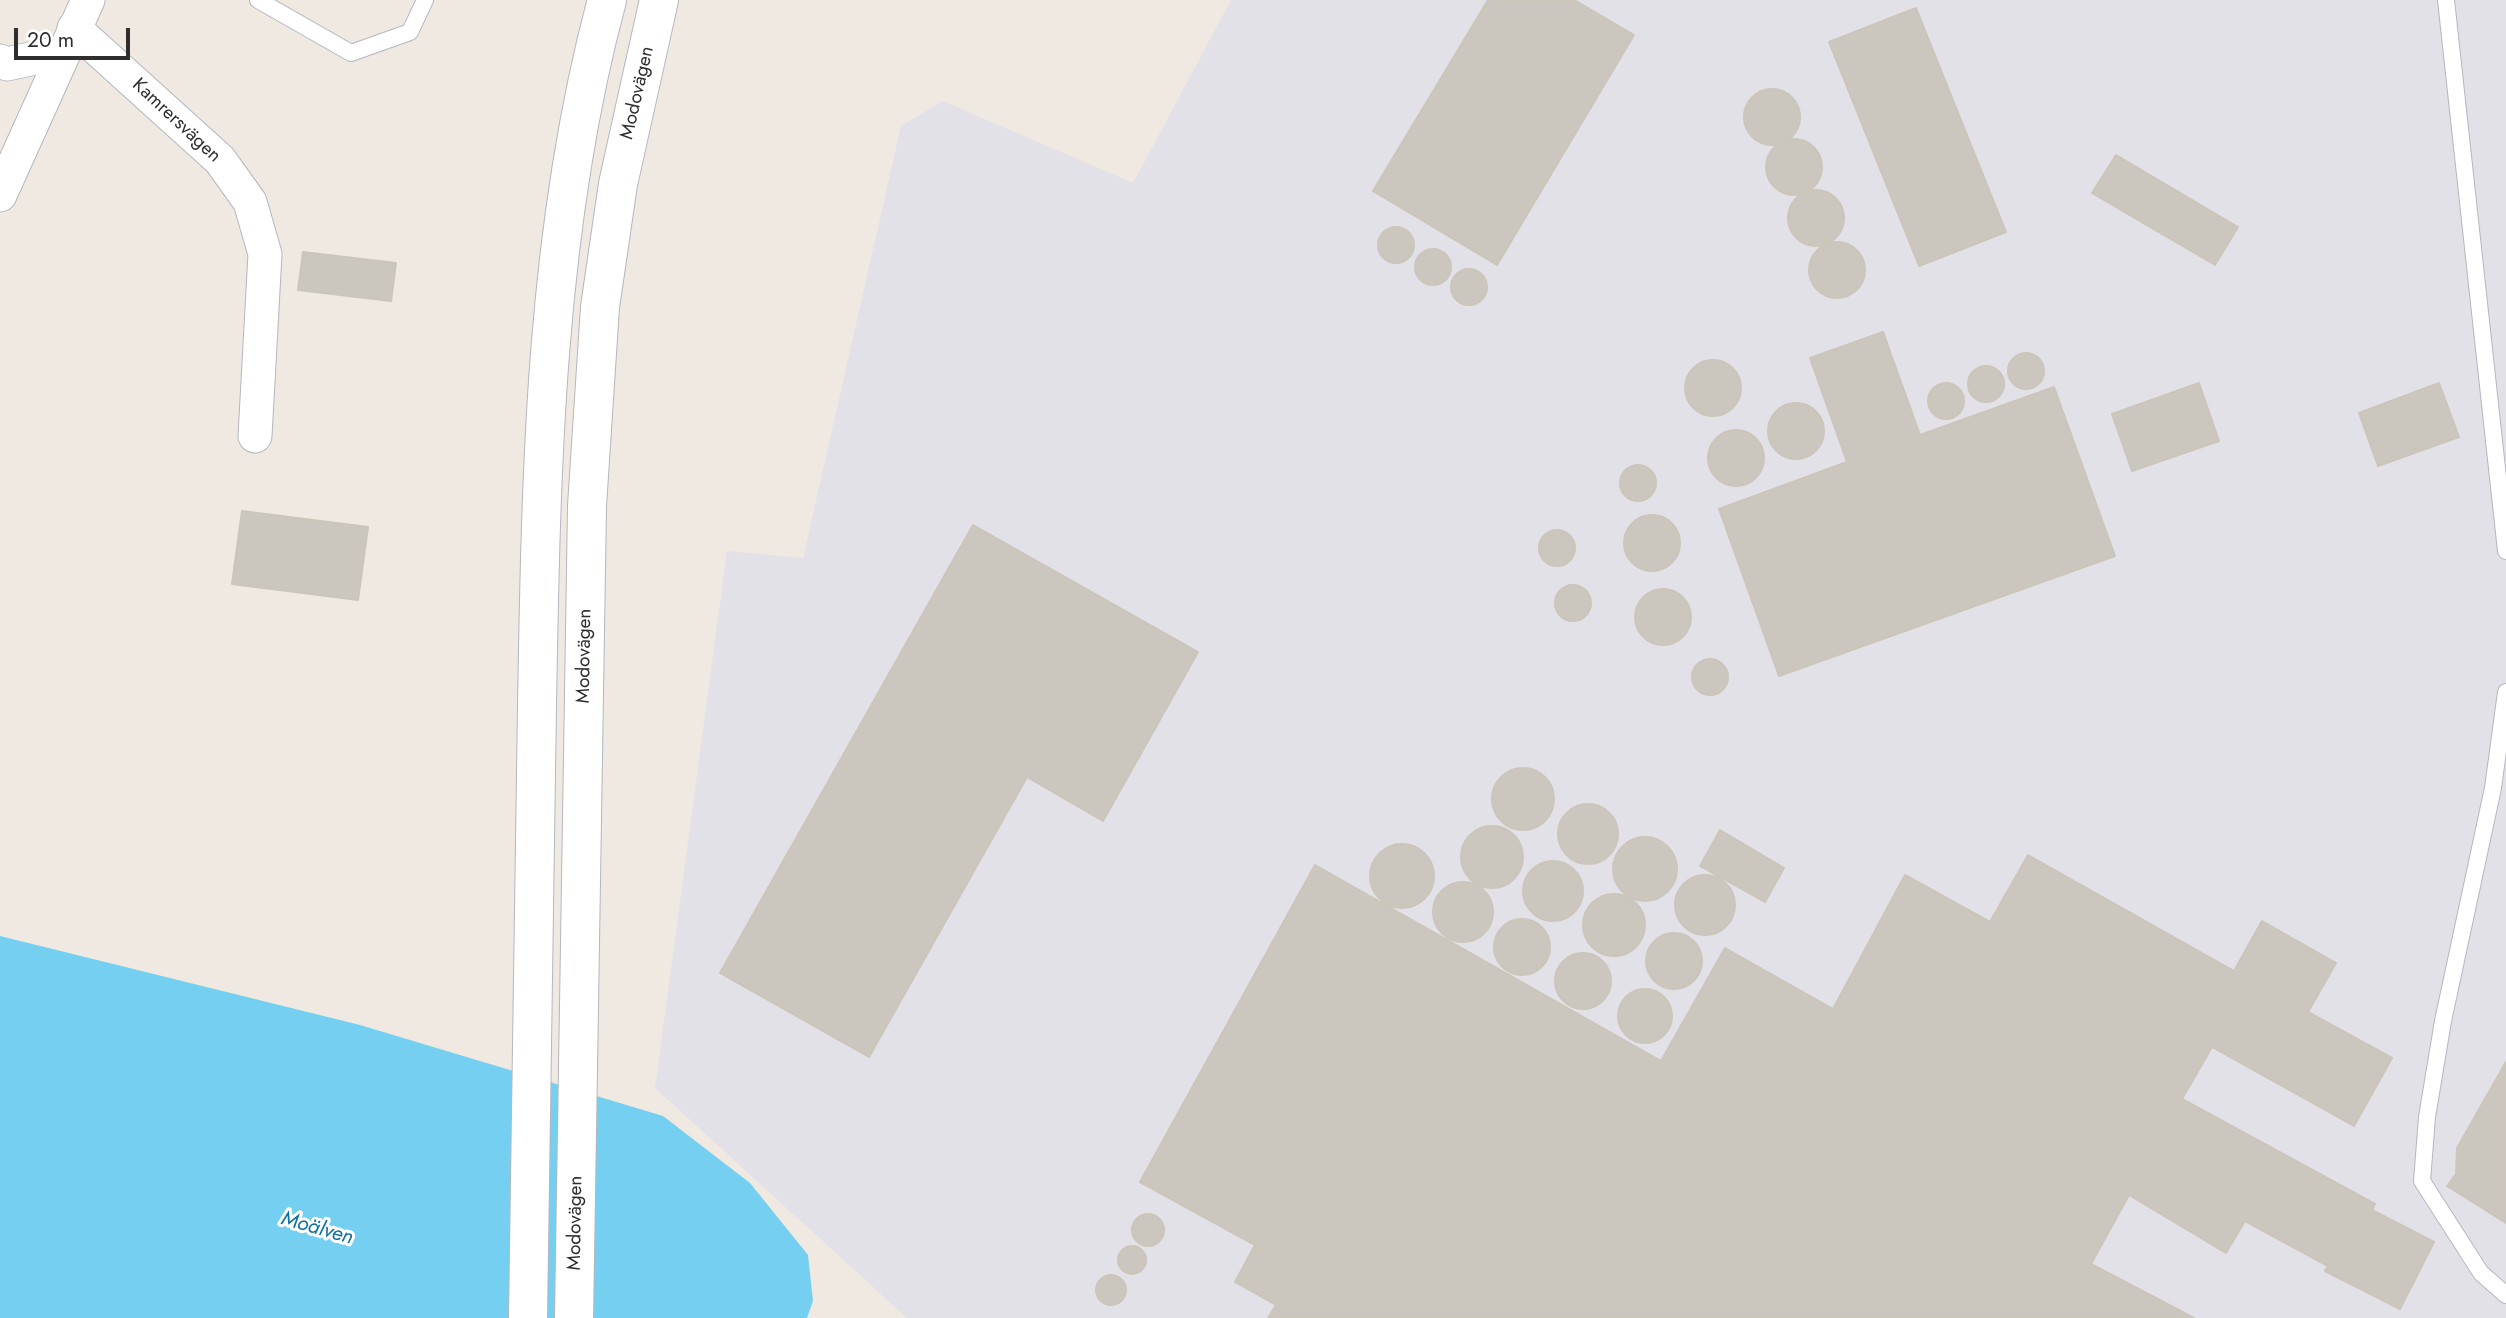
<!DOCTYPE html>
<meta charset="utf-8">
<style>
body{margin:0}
#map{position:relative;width:2506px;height:1318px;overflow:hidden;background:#efe9e1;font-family:Jost,sans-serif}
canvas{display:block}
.scale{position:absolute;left:14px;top:28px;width:116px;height:32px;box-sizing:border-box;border:4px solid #2e2e2e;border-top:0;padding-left:9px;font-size:21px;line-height:24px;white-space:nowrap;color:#2e2e2e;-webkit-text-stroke:5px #fff;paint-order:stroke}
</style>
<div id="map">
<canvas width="2506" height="1318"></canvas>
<div class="scale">20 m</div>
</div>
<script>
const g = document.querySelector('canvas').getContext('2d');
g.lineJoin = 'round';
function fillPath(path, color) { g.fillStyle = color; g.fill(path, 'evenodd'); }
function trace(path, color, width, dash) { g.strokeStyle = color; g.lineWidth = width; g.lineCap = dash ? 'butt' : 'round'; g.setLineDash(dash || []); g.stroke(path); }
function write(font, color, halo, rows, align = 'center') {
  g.font = font + ' Jost,sans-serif'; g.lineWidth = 6; g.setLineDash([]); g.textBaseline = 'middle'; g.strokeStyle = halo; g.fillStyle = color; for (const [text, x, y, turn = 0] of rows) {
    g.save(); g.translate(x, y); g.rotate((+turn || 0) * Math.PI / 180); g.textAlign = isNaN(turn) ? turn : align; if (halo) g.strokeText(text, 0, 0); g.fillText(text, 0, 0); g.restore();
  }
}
const industrial = new Path2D(`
 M1231 0H2506V1318H907L655 1088 727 551 803 558 901 126 943 101 1133 183Z`);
const water = new Path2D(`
 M0 936 360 1025 663 1116 750 1183 808 1255 813 1301 807 1318H0Z`);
const building = new Path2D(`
 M1488 0H1574L1634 35 1497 265 1373 191Z
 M1916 8 2006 232 1919 266 1829 42Z
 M1744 117a28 28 0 1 1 56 0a28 28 0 1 1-56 0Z
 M1766 167a28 28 0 1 1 56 0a28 28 0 1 1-56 0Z
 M2116 155 2238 227 2215 265 2092 193Z
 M1788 218a28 28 0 1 1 56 0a28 28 0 1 1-56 0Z
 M1378 245a18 18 0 1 1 36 0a18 18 0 1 1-36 0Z
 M1809 270a28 28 0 1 1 56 0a28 28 0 1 1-56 0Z
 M1415 267a18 18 0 1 1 36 0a18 18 0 1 1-36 0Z
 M303 252 396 263 391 301 298 290Z
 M1451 287a18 18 0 1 1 36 0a18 18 0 1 1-36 0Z
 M1883 332 1920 435 2054 387 2115 556 1779 676 1719 509 1847 462 1810 358Z
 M2008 371a18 18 0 1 1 36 0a18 18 0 1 1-36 0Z
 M1685 388a28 28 0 1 1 56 0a28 28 0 1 1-56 0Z
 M1968 384a18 18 0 1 1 36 0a18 18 0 1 1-36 0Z
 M2199 383 2219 441 2132 471 2112 414Z
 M2439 383 2459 437 2378 466 2359 413Z
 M1928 401a18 18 0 1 1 36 0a18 18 0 1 1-36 0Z
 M1768 431a28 28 0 1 1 56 0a28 28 0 1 1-56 0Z
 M1708 458a28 28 0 1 1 56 0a28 28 0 1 1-56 0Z
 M1620 483a18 18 0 1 1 36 0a18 18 0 1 1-36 0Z
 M242 511 368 527 358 600 232 584Z
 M1624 543a28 28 0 1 1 56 0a28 28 0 1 1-56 0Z
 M973 525 1198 652 1103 821 1027 777 869 1057 720 973Z
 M1539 548a18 18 0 1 1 36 0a18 18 0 1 1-36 0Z
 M1555 603a18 18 0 1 1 36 0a18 18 0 1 1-36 0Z
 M1635 617a28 28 0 1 1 56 0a28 28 0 1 1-56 0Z
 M1692 677a18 18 0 1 1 36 0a18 18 0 1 1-36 0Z
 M1492 799a31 31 0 1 1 62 0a31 31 0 1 1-62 0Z
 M1558 834a30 30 0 1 1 60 0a30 30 0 1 1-60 0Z
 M1461 857a31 31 0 1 1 62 0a31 31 0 1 1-62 0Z
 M1720 830 1784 868 1765 902 1700 866Z
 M1613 869a32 32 0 1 1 64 0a32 32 0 1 1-64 0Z
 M1370 876a32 32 0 1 1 64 0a32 32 0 1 1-64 0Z
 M2028 855 2234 971 2262 921 2336 963 2308 1012 2392 1058 2354 1126 2212 1047 2182 1099 2375 1204 2372 1210 2434 1242 2400 1309 2325 1271 2328 1266 2245 1221 2226 1253 2129 1195 2091 1264 2194 1318H1268L1276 1305 1235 1282 1255 1245 1140 1182 1315 865 1661 1061 1725 948 1833 1009 1905 875 1990 922Z
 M1523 891a30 30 0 1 1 60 0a30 30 0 1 1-60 0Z
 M1675 905a30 30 0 1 1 60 0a30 30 0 1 1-60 0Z
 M1433 912a30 30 0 1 1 60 0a30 30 0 1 1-60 0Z
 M1583 925a31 31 0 1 1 62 0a31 31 0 1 1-62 0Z
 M1494 947a28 28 0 1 1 56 0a28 28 0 1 1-56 0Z
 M1646 961a28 28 0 1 1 56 0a28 28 0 1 1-56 0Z
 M1555 981a28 28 0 1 1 56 0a28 28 0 1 1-56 0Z
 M1618 1016a27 27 0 1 1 54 0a27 27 0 1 1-54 0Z
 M2506 1062V1223L2447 1186 2456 1174 2457 1148Z
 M1132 1230a16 16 0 1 1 32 0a16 16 0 1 1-32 0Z
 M1118 1260a14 14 0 1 1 28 0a14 14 0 1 1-28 0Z
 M1096 1290a15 15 0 1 1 30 0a15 15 0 1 1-30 0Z`);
const lane = new Path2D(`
 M258 0 351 53 410 32 425 0
 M2446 0 2506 551
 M2506 692 2493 788 2443 1021 2427 1117 2422 1181 2481 1273 2506 1295`);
const street = new Path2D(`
 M74 28 220 160 250 202 265 254 255 436
 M0 61 7 64 63 52
 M0 195 88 0`);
const secondary = new Path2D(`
 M528 1318C531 1114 534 910 537 706 541 469 545 230 607 0
 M574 1318 587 506 600 307 618 184 659 0`);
const streetNames = [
 ["Modovägen",638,93,-77],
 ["Kamrersvägen",176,121,43],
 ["Modovägen",585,656,-89],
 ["Modovägen",576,1223,-89]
];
const waterNames = [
 ["Moälven",317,1229,16]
];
fillPath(industrial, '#e3e1e8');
fillPath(water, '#75cff0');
fillPath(building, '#cbc7bf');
trace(building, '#cbc5ba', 2);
trace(lane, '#b4b7c1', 18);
trace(street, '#b4b7c1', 35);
trace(secondary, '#b4b7c1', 40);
trace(lane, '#fff', 16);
trace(street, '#fff', 33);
trace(secondary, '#fff', 38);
write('19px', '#2e2e2e', '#fff', streetNames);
write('italic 21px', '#0d6fa3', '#fff', waterNames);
</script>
